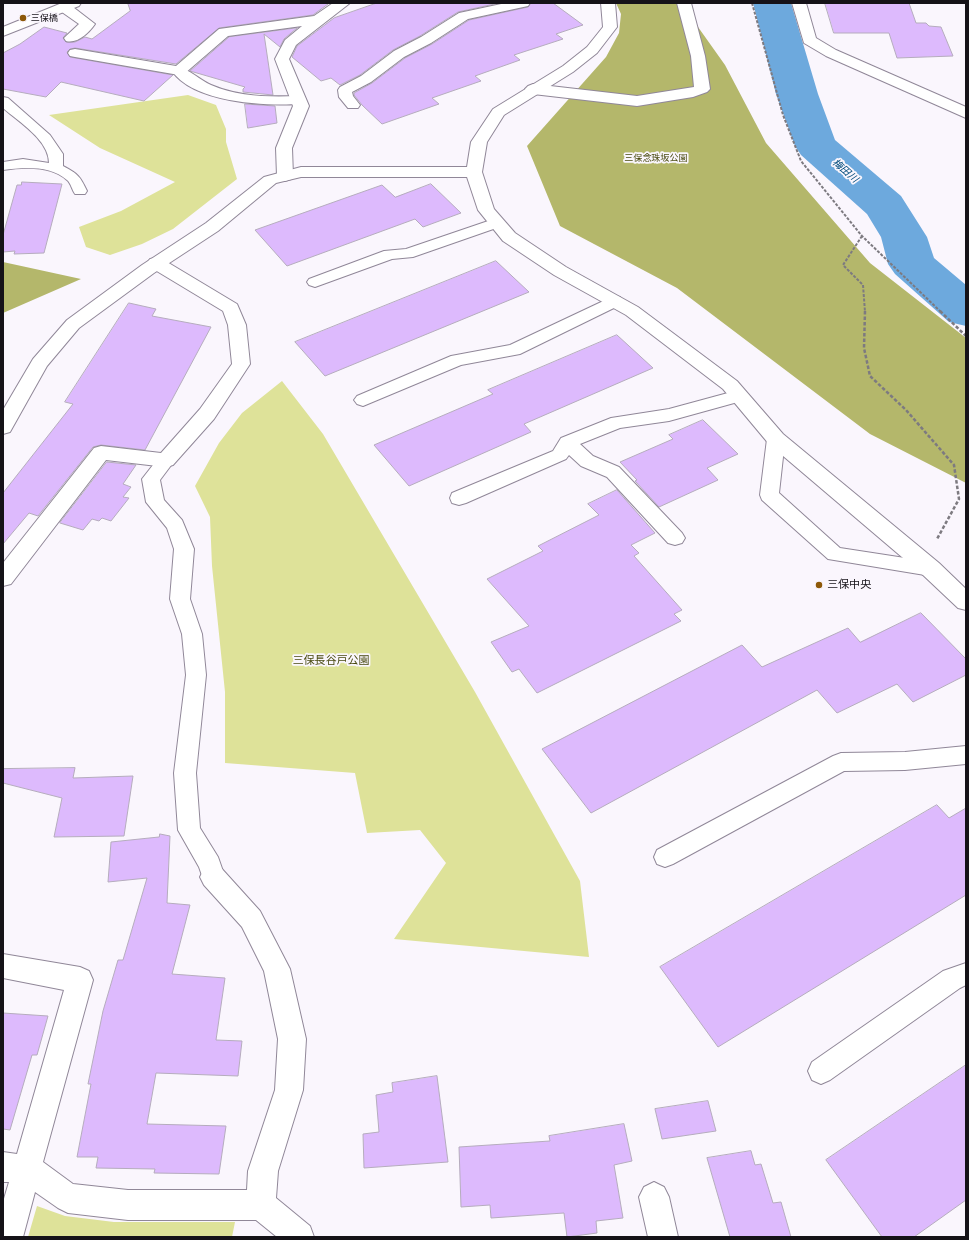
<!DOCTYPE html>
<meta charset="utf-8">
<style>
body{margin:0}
#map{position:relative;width:969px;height:1240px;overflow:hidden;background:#faf6fd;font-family:"Noto Sans",sans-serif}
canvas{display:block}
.frame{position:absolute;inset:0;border:4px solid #151218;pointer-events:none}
</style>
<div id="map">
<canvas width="969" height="1240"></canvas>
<div class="frame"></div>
</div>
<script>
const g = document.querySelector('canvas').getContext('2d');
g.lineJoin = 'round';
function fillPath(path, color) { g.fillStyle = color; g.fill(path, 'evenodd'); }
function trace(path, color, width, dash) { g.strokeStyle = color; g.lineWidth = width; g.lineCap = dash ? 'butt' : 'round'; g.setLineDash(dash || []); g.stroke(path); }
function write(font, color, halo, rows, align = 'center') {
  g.font = font + ' "Noto Sans","Noto Sans JP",sans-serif'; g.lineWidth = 3.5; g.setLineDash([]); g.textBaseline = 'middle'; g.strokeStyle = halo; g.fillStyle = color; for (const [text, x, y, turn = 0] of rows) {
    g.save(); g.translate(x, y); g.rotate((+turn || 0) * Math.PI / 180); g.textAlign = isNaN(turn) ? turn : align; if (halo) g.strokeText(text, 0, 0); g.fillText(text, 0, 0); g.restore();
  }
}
const green = new Path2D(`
 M188 95 216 105 226 129V142L237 179 173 229 142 244 110 255 86 247 79 227 121 211 175 182 100 148 49 115Z
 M282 381 323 434 475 692 580 881 589 957 394 939 446 863 420 830 367 833 355 773 225 763V692L212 566 210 517 195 486 219 443 242 413Z
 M37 1206 65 1216 114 1222H235L232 1237H28Z`);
const forest = new Path2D(`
 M616 3H681L725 65 766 143 870 263 966 338V483L870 434 677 288 560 226 527 146 606 57 619 33 621 14Z
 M3 262 81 279 3 313Z`);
const river = new Path2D(`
 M753 3H791L818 94 835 140 901 196 927 237 934 258 966 285V326L949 322 895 274 888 264 881 237 867 214 801 155 795 146 776 94Z`);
const building = new Path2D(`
 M128 3H328V4L313 15 219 28 176 64 75 48 70 49 67 52 70 57 173 75 144 101 61 82 46 97 3 89V53L20 44 44 27 67 33 63 38 66 42H75L85 37 92 39 130 11Z
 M377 3H499L458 12 420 36 393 50 360 75 340 85 331 78 321 81 292 57 297 46 334 18Z
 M531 3H553L583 25 556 34 563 39 514 55 520 60 475 76 481 81 432 98 439 104 382 124 362 105 354 95V93L372 83 405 58 432 44 469 20 528 7Z
 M825 3H909L916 23H926L929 26 941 27 953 56 897 58 889 33H834Z
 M297 28 284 39 280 47 264 34 273 95 243 92V89L245 87 190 71 229 37Z
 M245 104 275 106 277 123 248 128Z
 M22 182 62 184 44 253 14 254 15 251 3 252V235L17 185H21Z
 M431 184 461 213 423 227 415 219 287 266 255 230 382 185 395 197Z
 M496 261 529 292 325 376 295 342Z
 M129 303 156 309 152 316 211 327 145 450 101 445 93 447 38 516 29 513 3 544V493L73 404 65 402Z
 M617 335 653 368 524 424 531 432 409 486 374 445 493 394 488 390Z
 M703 420 738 454 707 468 718 480 659 507 635 481 637 480 620 462 673 439 669 435Z
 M107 462 136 465 123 484 131 487 123 497 129 498 111 521 102 518 99 521 92 519 83 530 60 523Z
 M617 490 655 533 631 545 639 553 634 556 682 610 674 614 681 621 537 693 519 669 512 672 491 642 529 626 487 579 543 551 538 546 599 515 588 504Z
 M921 613 966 659V675L913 702 897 684 837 713 817 690 591 813 542 749 742 645 762 667 848 628 860 642Z
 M75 768 73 778 133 776 124 836 54 837 62 798 3 783V769Z
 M937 805 949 818 966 808V895L718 1047 660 967Z
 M160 834 170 836 167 903 190 905 172 974 225 978 216 1040 242 1041 238 1076 156 1073 147 1124 226 1126 219 1174 154 1173 155 1169 96 1168 98 1157H77L91 1084H88L103 1011 118 960H123L147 878 108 882 111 842 159 837Z
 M3 1013 48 1016 37 1055H32L10 1130 3 1129Z
 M966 1065V1200L914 1237H882L826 1160Z
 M437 1076 448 1162 364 1168 363 1134 379 1132 376 1095 393 1092 392 1083Z
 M708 1101 716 1131 662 1139 655 1109Z
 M624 1124 632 1161 614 1165 623 1218 596 1221 597 1233 567 1237 564 1213 491 1218 490 1205 461 1207 459 1147 550 1141 549 1136Z
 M751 1151 755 1165 761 1164 773 1203 781 1202 791 1237H730L707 1158Z`);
const pathFar1 = new Path2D(`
 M752 3 783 115 801 161 862 236 941 312
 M862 236 843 265 863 285 865 312`);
const path = new Path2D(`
 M865 311 864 348 870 376 906 410 954 465 959 499 937 539
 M940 311 966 336`);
const service = new Path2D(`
 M506 3H530L528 6 468 19 431 43 404 57 371 82 352 92 353 96 360 105 358 108H348L339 97 338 90 340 87 361 76 394 51 421 37 459 13Z
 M179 67C190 70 200 80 211 85 239 97 269 97 299 96L304 97 306 100 304 103 299 104C265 106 194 103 172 71L174 68Z
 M3 97 8 98 50 135 63 154V166C78 174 80 176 87 191L85 194H75C72 190 71 183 67 180 51 165 22 167 3 170V162L23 159 49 163C49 140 19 122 3 108Z
 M497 218 502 220 505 223 502 226 413 257 392 259 315 287 309 285 307 282 309 279 384 251 406 249Z
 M614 296 620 297 622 301 620 305 520 354 461 365 363 406 357 404 354 400 357 396 451 356 510 345Z
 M739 390 745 392 748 396 745 400 669 421 620 428 580 444 593 456 619 467 682 533 685 538 682 543 675 545 668 543 607 477 581 466 569 455 566 459 466 503 459 505 452 503 450 498 452 493 553 451 561 438 611 418 669 409Z
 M776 433 782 435 785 439 779 493 840 548 931 562 938 564 941 569 938 574 931 576 828 559 762 500 760 495 767 439 770 435Z
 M166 454 172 456 175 460 160 480 164 500 182 520 194 549 190 599 202 634 206 675 196 773 200 828 218 857 225 877 221 884 213 887 205 884 199 867 178 830 174 773 186 675 182 634 170 599 174 549 167 528 146 502 142 479 160 456Z
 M966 746V764L905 770 844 771 673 864 665 867 657 864 654 857 657 850 833 756 841 753 905 752Z
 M966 963V985L960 988 830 1080 821 1084 812 1080 808 1071 812 1062 943 971Z`);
const minor = new Path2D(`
 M63 3 69 4 95 24C89 33 77 44 66 41L64 38 79 24 59 10 57 7Z
 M333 3H350L296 45 289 59 309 106 292 148 293 176 291 179 285 181 279 179 277 176 276 148 293 106 275 59 285 40 302 26 228 36 184 74 179 75 75 57 70 56 68 53 70 50 75 49 176 66 219 29 314 16Z
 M677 3H691L705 56 710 89 707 92 693 97 637 106 533 94 528 92 525 89 528 86 533 84 637 96 694 87 691 56Z
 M792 3H806L816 38 836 50 966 107V118L826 56 804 43Z
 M156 258 162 259 237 304 246 325 250 364 214 419 173 465 166 467 106 460 11 584 3 586V563L94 448 101 446 161 453 200 409 232 364 228 325 223 311 150 267 147 263 150 259Z
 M213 866 222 869 260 911 290 969 306 1039 303 1090 278 1171 276 1198 310 1226 314 1237H277L256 1220H128L68 1213 58 1208 35 1192 23 1237H3V1202L9 1182H3V1152L17 1154 64 990 3 978V954L80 967 89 971 93 980 43 1162 73 1184 128 1190H247L248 1171 275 1090 278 1039 264 971 242 927 204 885 200 877 204 869Z
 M654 1182 664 1187 669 1197 678 1237H648L639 1197 644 1187Z`);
const tertiary = new Path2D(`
 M62 3H81L79 6 3 36V27Z
 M601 3H615L617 27 597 53 573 72 504 115 487 142 482 172 494 209 515 233 566 267 638 307 737 381 783 434 939 563 966 589V610L958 608 923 575 769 444 723 389 626 315 554 275 503 241 478 210 467 177H301L276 183 218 231 154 273 79 328 47 366 10 432 3 434V410L33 359 67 320 142 265 206 223 264 177 301 167H467L471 142 493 109 563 66 587 47 603 27Z`);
const markers = [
 [23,18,4,"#8d5808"],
 [819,585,4,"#8d5808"]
];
const farPoinames = [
 ["三保橋",31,18]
];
const farParknames = [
 ["三保念珠坂公園",656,158]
];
const farWaternames = [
 ["梅田川",845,171,41]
];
const poiNames = [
 ["三保中央",827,585]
];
const parkNames = [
 ["三保長谷戸公園",331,661]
];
fillPath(green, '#dee299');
fillPath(forest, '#b4b76b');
fillPath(river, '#6da9dd');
fillPath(building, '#ddbafd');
trace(building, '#b5acbd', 1);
trace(service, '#908798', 2);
trace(minor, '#908798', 2);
trace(tertiary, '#908798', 2);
trace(pathFar1, '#7d7a80', 2, [3, 1.5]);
trace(path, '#7d7a80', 2.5, [3.5, 2]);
fillPath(service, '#fff');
fillPath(minor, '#fff');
fillPath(tertiary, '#fff');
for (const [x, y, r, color] of markers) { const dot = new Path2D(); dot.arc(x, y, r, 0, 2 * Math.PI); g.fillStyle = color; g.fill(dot); trace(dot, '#faf6fd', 1.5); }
write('9px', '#151218', '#faf6fd', farPoinames, 'left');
write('9px', '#494a10', '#faf6fd', farParknames);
write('italic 10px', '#004b7b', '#faf6fd', farWaternames);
write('11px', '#151218', '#faf6fd', poiNames, 'left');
write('11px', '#494a10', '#faf6fd', parkNames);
</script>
